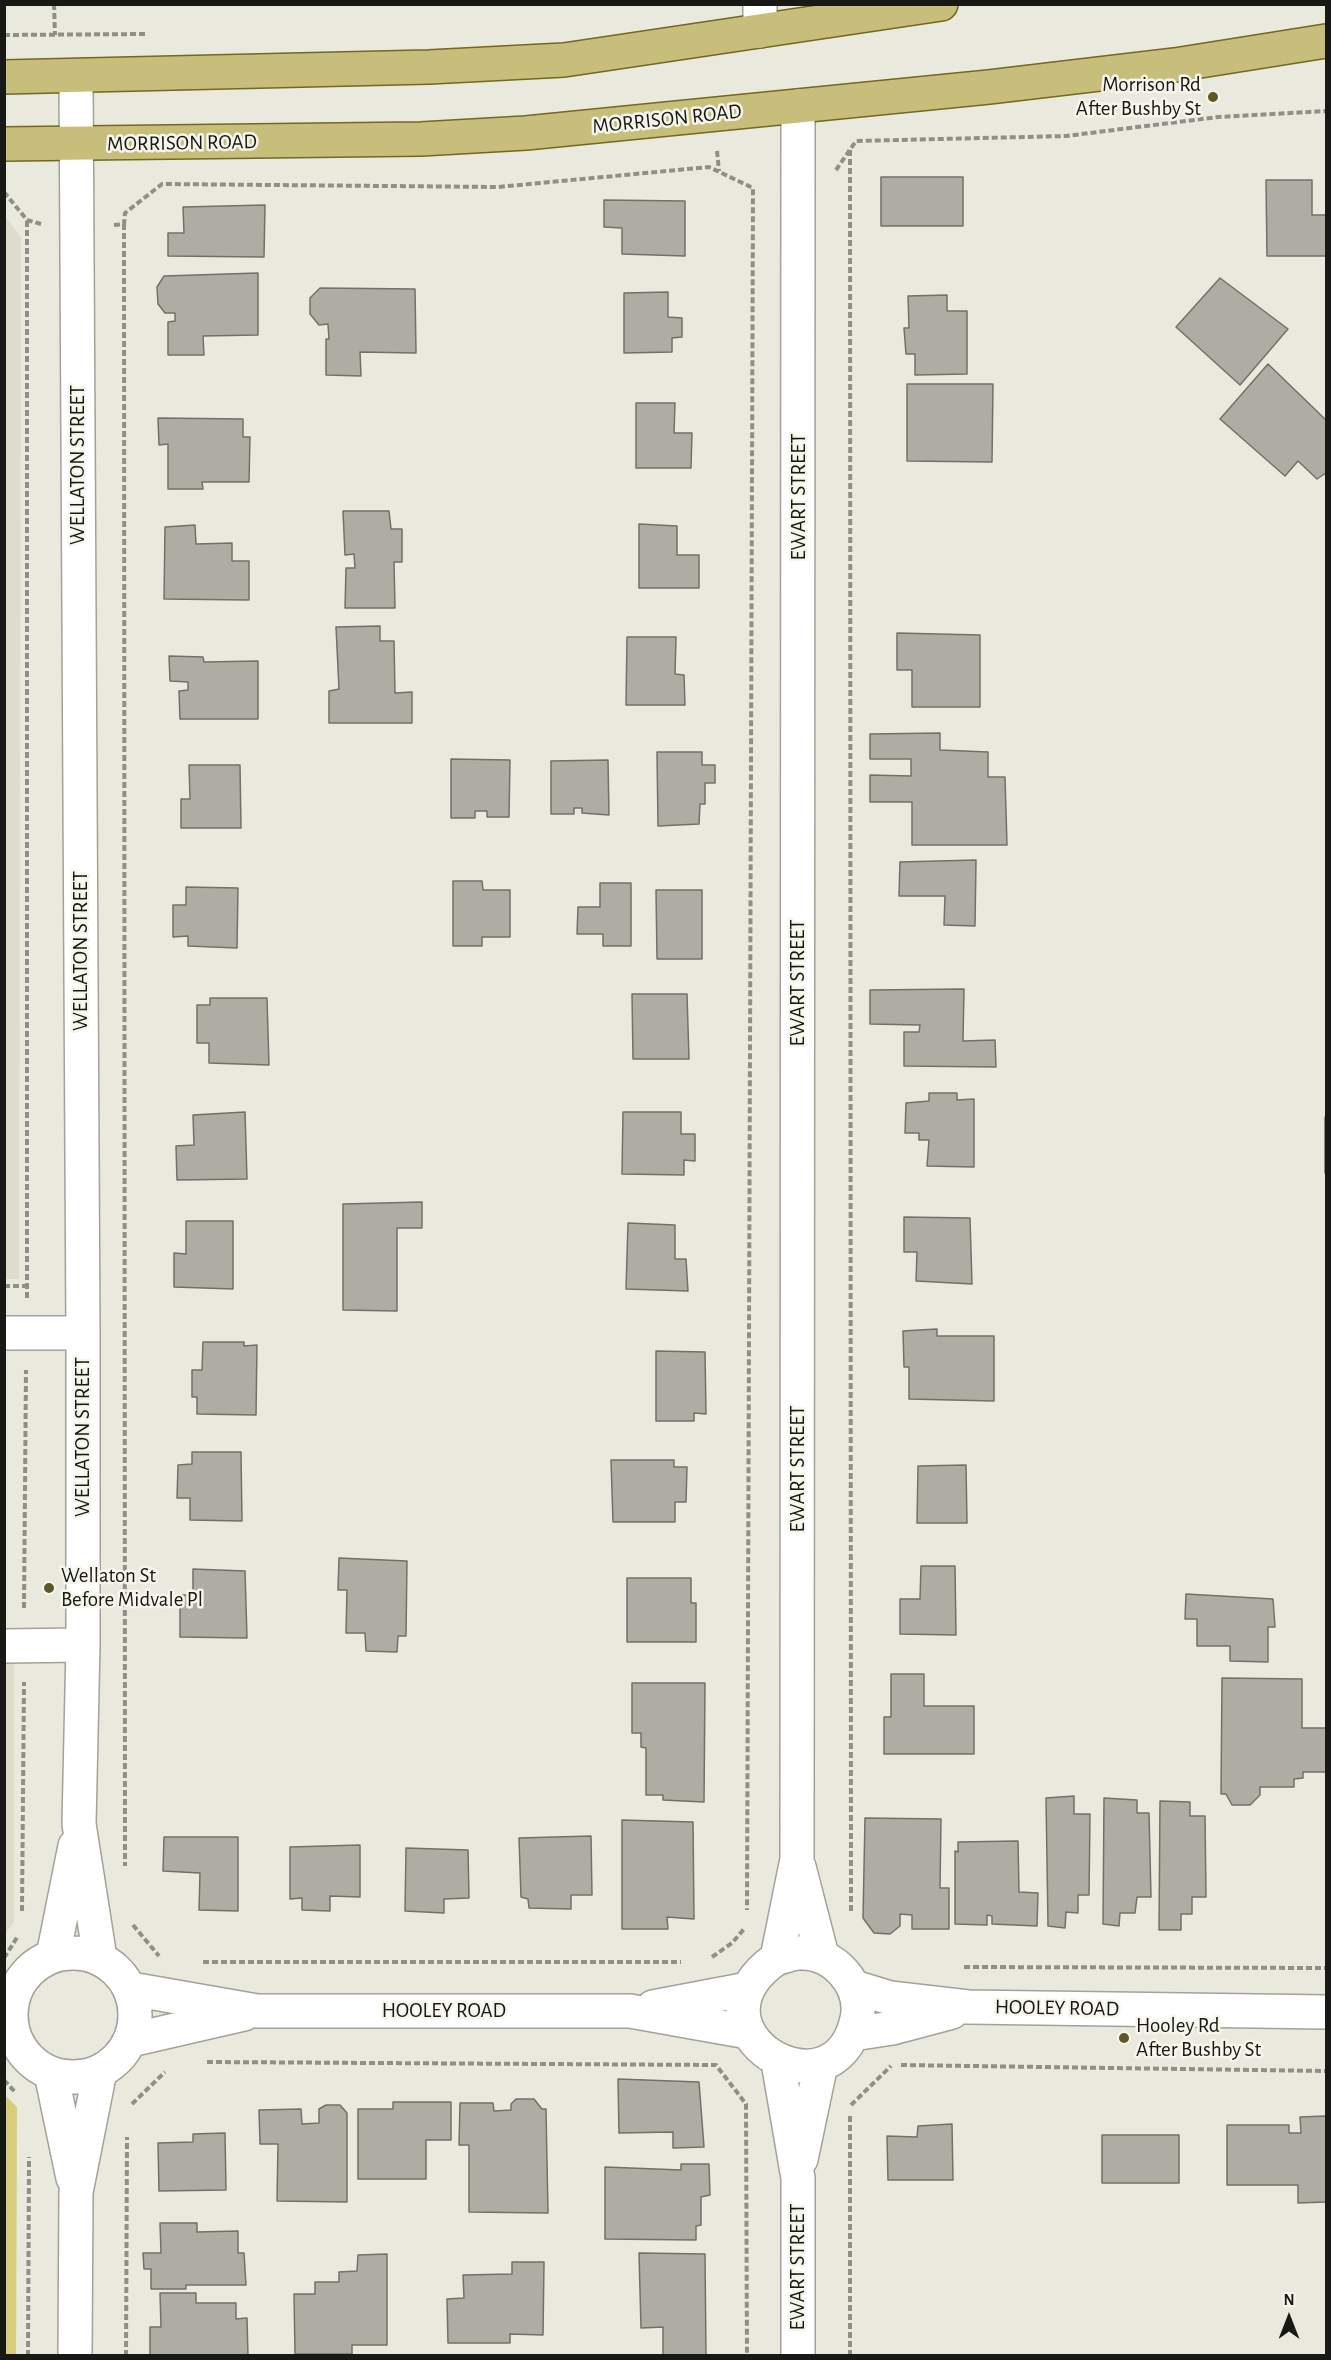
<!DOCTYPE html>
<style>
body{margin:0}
#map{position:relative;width:1331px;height:2360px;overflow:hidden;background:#eae9de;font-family:"Alegreya Sans",sans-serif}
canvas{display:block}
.frame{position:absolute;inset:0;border:6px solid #181814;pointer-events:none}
.north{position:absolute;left:1259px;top:2288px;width:60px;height:60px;-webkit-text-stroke:4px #f7f6ec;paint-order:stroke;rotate:0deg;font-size:16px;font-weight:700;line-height:24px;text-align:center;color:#181814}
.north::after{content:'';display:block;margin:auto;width:21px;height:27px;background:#181814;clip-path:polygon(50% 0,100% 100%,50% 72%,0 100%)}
</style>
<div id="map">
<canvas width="1331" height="2360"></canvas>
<div class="frame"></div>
<div class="north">N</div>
</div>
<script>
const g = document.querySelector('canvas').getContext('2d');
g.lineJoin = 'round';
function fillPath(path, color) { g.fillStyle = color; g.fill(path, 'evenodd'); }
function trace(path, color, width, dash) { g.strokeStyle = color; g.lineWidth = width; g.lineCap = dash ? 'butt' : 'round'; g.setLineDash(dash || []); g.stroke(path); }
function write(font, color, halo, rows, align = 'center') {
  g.font = font + ' "Alegreya Sans",sans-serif'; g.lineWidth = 5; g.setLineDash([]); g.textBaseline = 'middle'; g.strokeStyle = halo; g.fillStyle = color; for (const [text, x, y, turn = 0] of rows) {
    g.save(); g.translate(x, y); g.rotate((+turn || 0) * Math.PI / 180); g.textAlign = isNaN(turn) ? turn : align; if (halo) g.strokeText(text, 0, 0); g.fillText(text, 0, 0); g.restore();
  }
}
const built = new Path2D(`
 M4 215 21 237 19 1279H5Z
 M4 1660H14V1922L5 1934Z`);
const green = new Path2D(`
 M5 2095 17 2107 16 2356 4 2355Z`);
const building = new Path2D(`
 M881 177H963V226H881Z
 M1266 180H1312V215H1326V256H1267Z
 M604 200 685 201V256L622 254V228L604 227Z
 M265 205 264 257 168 256V233H184L183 207Z
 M258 273V335L203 336 204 355H168V322L175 321V313H165L158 304 157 287 164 276Z
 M1220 278 1288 329 1240 385 1176 327Z
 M320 288 415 289 416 353 360 352 361 376 326 375V339H329L328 324 319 325 310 314V298Z
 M668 292V317L682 318V337L672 338V352L624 353V293Z
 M947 295V311H967V374L915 375V354H906L904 328H909L908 296Z
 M1268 364 1326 420V473L1317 479 1298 461 1285 476 1220 419Z
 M907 384H993L992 462 907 461Z
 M636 403H675L674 433H692L691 468H636Z
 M158 418 243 419V437H250L249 482H202L203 489H168V444L159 445Z
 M343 511H389L391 529H402V562H394L395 608H345L346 568H355L354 554 345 555Z
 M639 524 677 526V555H699V588H639Z
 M195 525 196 544 232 543V561H249V600L164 599 165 527Z
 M380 626V641H394L395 693 412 692V723H329V691L339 689 336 627Z
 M897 633 980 635V707H912V670H897Z
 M627 637H676L675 674 684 675 685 705H626Z
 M169 656 203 657 204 662 258 661V719H180L179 691 188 690V682L170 681Z
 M940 733V750L988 752V777H1005L1007 845H912V802H870V775L911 776V759H870V734Z
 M657 752H702V765H715V783H705V804H700L699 824 658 826Z
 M451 759 510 760 509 817H487V811H475V818H451Z
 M608 760 609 815 582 813V808H574V814H551V761Z
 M189 765H240L241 828H181V799H190Z
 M976 860 975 926 944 925 945 896H899L900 862Z
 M453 881H482L483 890H510V937H482V946H453Z
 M600 883H631V946H603V934H577L578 907H600Z
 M186 887 238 888 237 948 188 946V936L173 937V905H186Z
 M656 890H702V959H657Z
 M964 989 963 1041 995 1040 996 1067 904 1066V1032H919L920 1025 870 1024V990Z
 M632 994H687L689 1059H633Z
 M210 998H267L269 1065 209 1063V1043H197V1005H210Z
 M929 1093H957V1100L974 1099V1167L927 1166 929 1140H919V1133H905L906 1103 929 1101Z
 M245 1112 247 1179 177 1180 176 1146 194 1145 193 1115Z
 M623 1112H681V1134H695V1161L684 1160V1175L622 1174Z
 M1325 1117H1326V1173H1325Z
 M422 1202V1228H397V1311L343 1310V1204Z
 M904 1217 970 1218 972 1284 916 1281 917 1252H904Z
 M186 1221H233V1289L174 1287V1253L186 1254Z
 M628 1223 675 1225V1259H686L688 1291 626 1289Z
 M937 1329V1336H994V1401L909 1399V1367H904L903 1331Z
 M203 1342H244V1346L257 1345 256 1415 197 1414V1397H192V1370H202Z
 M656 1351 705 1352 706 1414 694 1413V1421H656Z
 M192 1452H241L242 1521 190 1520V1498H177L178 1465 192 1464Z
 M611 1460H674V1467H687L686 1502H675V1522H613Z
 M966 1465 967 1523H917L918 1466Z
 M339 1558 407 1561 406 1636H398L397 1652 366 1651 365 1633H346L347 1590H338Z
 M921 1566H955L956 1635 900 1634V1599H920Z
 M193 1569 245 1571 247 1638 180 1637V1595H193Z
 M627 1578H691V1603H696V1642H627Z
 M1186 1594 1273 1599 1275 1627H1268V1662L1230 1661V1646H1197V1619H1185Z
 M891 1674H924V1706H974V1754H884V1717H891Z
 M1222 1678 1302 1679V1728H1326V1772H1303V1778L1294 1779V1787H1260V1795L1250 1805H1232L1226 1794H1221Z
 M632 1683H705L704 1802 663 1800V1795H646V1748L641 1747V1733H632Z
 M4 1713H5V1812H4Z
 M1074 1796V1814H1090L1089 1895H1078V1913L1066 1912 1065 1928 1048 1926 1046 1798Z
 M1104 1798 1137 1800V1813H1149L1151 1897H1137L1135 1913H1120L1119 1926 1103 1924Z
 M1160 1801 1190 1802V1816H1205L1206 1897H1192V1914H1181V1930H1159Z
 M865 1818 941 1819 940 1888H949V1929H912V1915L900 1914V1926L890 1934 874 1933 863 1918Z
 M622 1820 693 1822 694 1919 667 1917 668 1929H622Z
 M591 1836 592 1895H571V1909L529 1908 528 1899 521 1897 519 1838Z
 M164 1837H238V1911L199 1910 200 1873 163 1871Z
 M1018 1841 1019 1892 1038 1893 1037 1926 992 1924V1916L987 1915V1925L955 1924V1851L958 1852V1842Z
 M360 1845V1897L330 1896V1911L302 1910V1898L290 1899V1847Z
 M406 1848 468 1850 469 1898 444 1899V1913L405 1911Z
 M618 2079 699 2082 704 2147 673 2148V2132L619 2133Z
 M516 2099H534L542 2109H546L548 2213 469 2212V2145H459L460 2103H493L494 2111 511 2110V2104Z
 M393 2102H451V2140H426V2179H358V2109H393Z
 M326 2105H340L347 2113V2202L277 2201 278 2144H260L259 2110 301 2109 302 2124 319 2123V2109Z
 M1326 2116V2202L1298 2203V2185H1227V2125H1289V2133H1301L1300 2117Z
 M952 2124 953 2180H888L887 2136 917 2137 918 2126Z
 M225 2133 226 2190 159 2191 158 2143 193 2142V2134Z
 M1102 2135H1179V2183H1102Z
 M681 2164H709L710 2195 701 2197V2225L696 2226V2240L605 2239V2167L681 2170Z
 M160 2223H197V2232L238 2231V2253H244L246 2285H186V2289H151V2269H144L143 2253H161Z
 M639 2253 705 2254 706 2356H663V2327L641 2328Z
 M387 2254V2345H352V2354H295L294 2294H315V2282H339V2272L357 2271 358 2255Z
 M512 2262H544L543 2335 510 2334V2343H448L447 2299 464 2298 463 2275 512 2274Z
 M160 2293H196V2303H236V2319L247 2318 248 2356H150V2327H161Z`);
const path = new Path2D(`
 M54 4 55 35
 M4 35 145 34
 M850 150 851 1913
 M717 151 719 171
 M836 170 856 141 1066 136 1218 117 1326 111
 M4 192 27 220 41 224
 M124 224 125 1866
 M114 225 124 224 125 213 162 184 498 187 709 167 753 188 747 1910
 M4 1286H26
 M27 1298V220
 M24 1608 26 1370
 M22 1911 24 1682
 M133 1925 159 1956
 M712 1957 732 1943 744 1929
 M4 1958 18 1936
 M203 1962H681
 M964 1967 1326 1968
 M207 2062 716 2065 746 2104 747 2356
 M901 2065 1326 2071
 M4 2080 16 2093
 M132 2104 165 2072
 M851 2105 891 2066
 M28 2356 29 2157
 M126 2356 127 2137
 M850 2356V2115`);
const minor = new Path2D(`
 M760 4V31
 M76 77 83 1333V1645L79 1824 100 1958
 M4 1333H83
 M4 1646 83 1645
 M799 1867 822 1956
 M11 2015a62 62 0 1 1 124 0a62 62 0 1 1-124 0Z
 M53 1956 75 1846
 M777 1958C784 1957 792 1953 799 1953 834 1951 864 1986 857 2019 834 2125 675 2029 777 1958L797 1859 798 106
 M854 1987 890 1998 968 2007 1326 2012
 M131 1989 257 2011H630L748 2032
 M653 2007 748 1989
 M853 2034 892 2028 952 2012
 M131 2040 244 2014
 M778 2062 798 2178V2356
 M51 2073 73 2178
 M801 2159 821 2064
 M75 2356 76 2192 100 2071`);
const major = new Path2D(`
 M4 77 429 67 564 60 941 4
 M4 144 421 139 526 133 989 87 1175 65 1326 41`);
const markers = [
 [1213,97,6,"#605824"],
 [49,1588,6,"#605824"],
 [1124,2038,6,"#605824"]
];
const poiNames = [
 ["Morrison Rd",1201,85,"right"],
 ["After Bushby St",1201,109,"right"],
 ["Wellaton St",61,1576],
 ["Before Midvale Pl",61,1600],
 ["Hooley Rd",1136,2026],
 ["After Bushby St",1136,2050]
];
const streetNames = [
 ["MORRISON ROAD",667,119,-6],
 ["MORRISON ROAD",182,143,-1],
 ["WELLATON STREET",78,465,-90],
 ["EWART STREET",799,497,-90],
 ["WELLATON STREET",81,951,-90],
 ["EWART STREET",798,983,-90],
 ["WELLATON STREET",83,1437,-90],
 ["EWART STREET",798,1469,-90],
 ["HOOLEY ROAD",1057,2008,1],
 ["HOOLEY ROAD",444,2011],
 ["EWART STREET",798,2267,-90]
];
fillPath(built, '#dedcca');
fillPath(green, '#d9cd7c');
fillPath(building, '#aeada3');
trace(building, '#727168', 1.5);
trace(minor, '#a3a198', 36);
trace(major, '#72681e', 36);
trace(path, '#908f87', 4, [6, 3]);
trace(minor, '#fff', 33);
trace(major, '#c7be7b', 33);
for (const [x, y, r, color] of markers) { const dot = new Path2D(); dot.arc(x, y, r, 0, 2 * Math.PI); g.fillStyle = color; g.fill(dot); trace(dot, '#f7f6ec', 2); }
write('21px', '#181814', '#f7f6ec', poiNames, 'left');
write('21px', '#181814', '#f7f6ec', streetNames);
</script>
